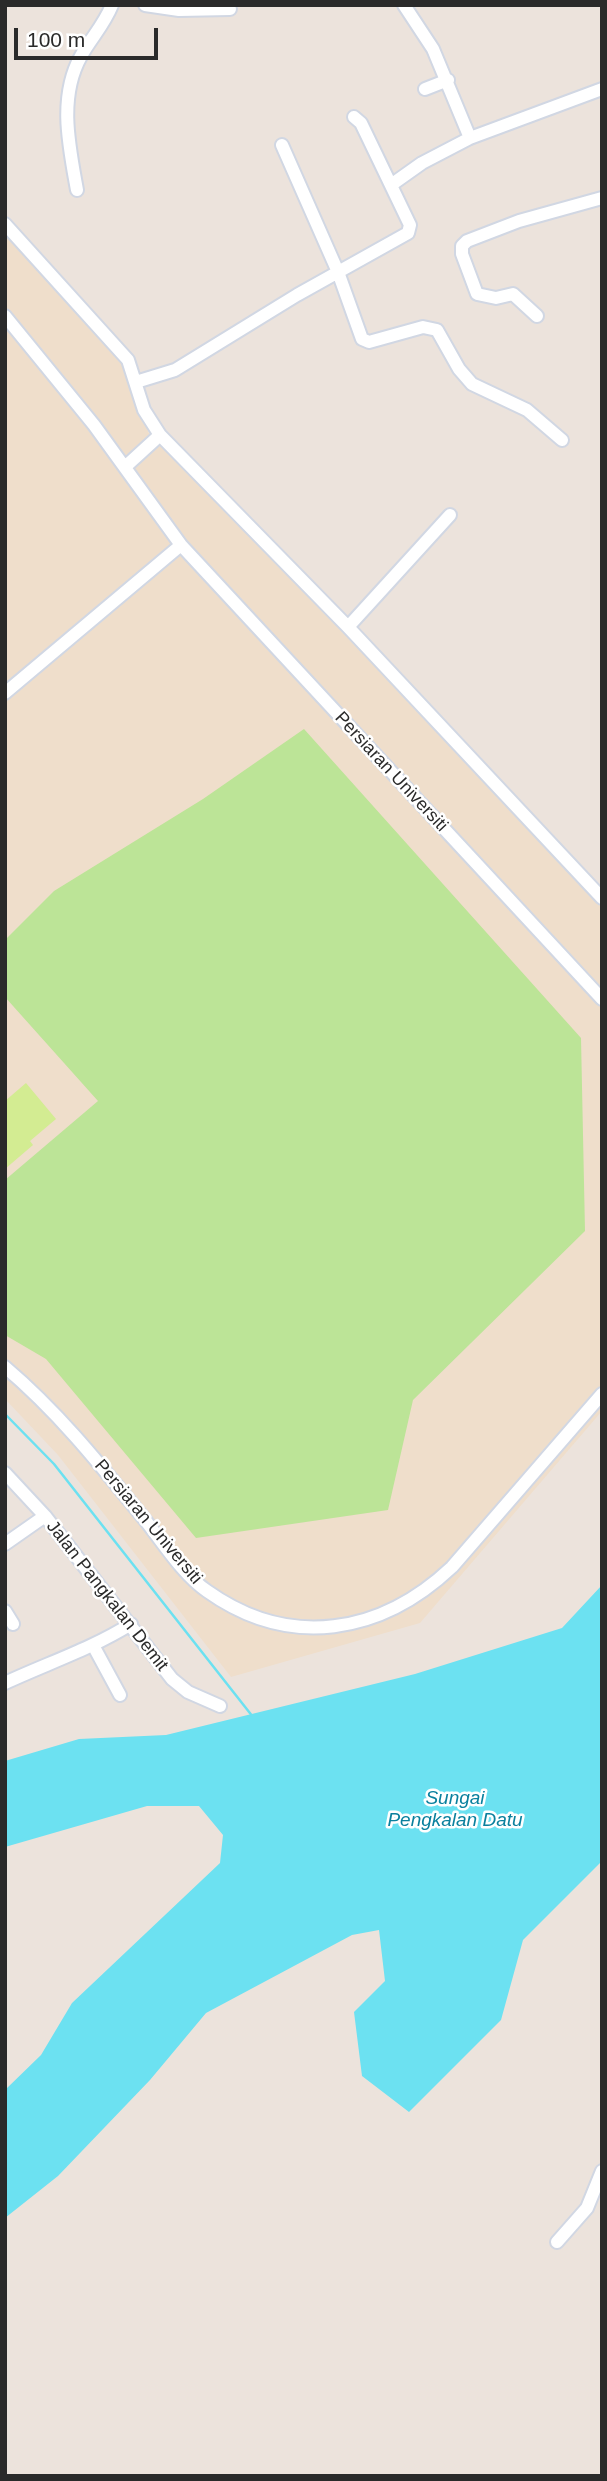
<!DOCTYPE html>
<style>
body{margin:0}
#map{position:relative;width:607px;height:2481px;overflow:hidden;background:#ece3dc;font-family:Arial,sans-serif}
canvas{display:block}
.frame{position:absolute;inset:0;border:7px solid #2a2a2a;pointer-events:none}
.scale{position:absolute;left:14px;top:28px;width:144px;height:32px;box-sizing:border-box;border:4px solid #2a2a2a;border-top:0;padding-left:9px;font-size:21px;line-height:24px;white-space:nowrap;color:#2a2a2a;-webkit-text-stroke:5px #fff;paint-order:stroke}
</style>
<div id="map">
<canvas width="607" height="2481"></canvas>
<div class="frame"></div>
<div class="scale">100 m</div>
</div>
<script>
const g = document.querySelector('canvas').getContext('2d');
g.lineJoin = 'round';
function fillPath(path, color) { g.fillStyle = color; g.fill(path, 'evenodd'); }
function trace(path, color, width, dash) { g.strokeStyle = color; g.lineWidth = width; g.lineCap = dash ? 'butt' : 'round'; g.setLineDash(dash || []); g.stroke(path); }
function write(font, color, halo, rows, align = 'center') {
  g.font = font + ' Arial,sans-serif'; g.lineWidth = 5; g.setLineDash([]); g.textBaseline = 'middle'; g.strokeStyle = halo; g.fillStyle = color; for (const [text, x, y, turn = 0] of rows) {
    g.save(); g.translate(x, y); g.rotate((+turn || 0) * Math.PI / 180); g.textAlign = isNaN(turn) ? turn : align; if (halo) g.strokeText(text, 0, 0); g.fillText(text, 0, 0); g.restore();
  }
}
const education = new Path2D(`
 M5 228 122 359 130 374 138 415 149 426 148 432 162 447H169L602 905V1411L420 1623 231 1677 58 1455 5 1399Z`);
const green = new Path2D(`
 M304 729 581 1038 585 1231 413 1400 388 1510 196 1538 46 1359 5 1335V1180L98 1101 5 997V940L54 891 203 799Z`);
const pitch = new Path2D(`
 M26 1083 56 1119 30 1141 33 1145 5 1169V1101Z`);
const water = new Path2D(`
 M602 1585V1861L523 1940 501 2020 409 2112 362 2076 354 2012 385 1981 379 1930 352 1935 206 2013 150 2080 58 2176 5 2218V2090L41 2055 72 2003 220 1863 223 1835 199 1806H147L5 1847V1761L79 1739 166 1735 415 1674 562 1628Z`);
const stream = new Path2D(`
 M5 1414 54 1464 253 1717`);
const minor = new Path2D(`
 M145 5 179 10 230 9
 M404 5 433 49 470 138
 M425 89 448 80
 M282 145 338 272 362 339 369 342 423 327 437 330 459 369 472 384 527 410 562 440
 M391 185 422 163 470 138 602 89
 M77 190C69 146 58 97 81 56 91 38 104 25 112 5
 M5 224 128 360 144 410 160 435 348 627 602 898
 M5 316 94 425 181 545 602 999
 M537 316 513 294 496 298 477 294 462 254V246L467 241 519 221 602 198
 M136 382 175 370 297 295 408 233 410 225 361 123 354 117
 M125 467 160 435
 M348 627 450 515
 M5 693 181 545
 M5 1367C57 1411 98 1462 141 1515 161 1539 181 1573 207 1591 290 1650 381 1634 452 1567L602 1394
 M5 1473 45 1516 172 1679 188 1692 220 1706
 M5 1544 45 1516
 M5 1611 13 1624
 M94 1647 120 1695
 M5 1683C48 1663 91 1649 131 1624
 M557 2242 587 2208 602 2171`);
const streetNames = [
 ["Persiaran Universiti",391,772,47],
 ["Persiaran Universiti",148,1522,50],
 ["Jalan Pangkalan Demit",107,1596,52]
];
const waterNames = [
 ["Sungai",455,1799],
 ["Pengkalan Datu",455,1821]
];
fillPath(education, '#efdecb');
fillPath(green, '#bce497');
fillPath(pitch, '#d3ec92');
fillPath(water, '#6ce1f1');
trace(stream, '#6ce1f1', 2.5);
trace(minor, '#d1d7e3', 16);
trace(minor, '#fff', 12);
write('18px', '#2a2a2a', '#fff', streetNames);
write('italic 19px', '#0a809e', '#fff', waterNames);
</script>
